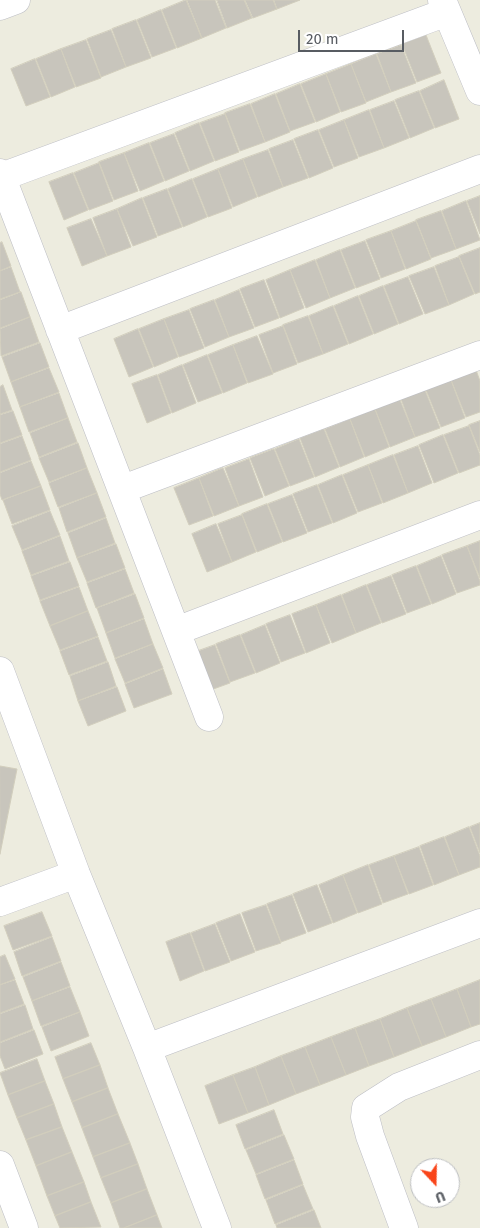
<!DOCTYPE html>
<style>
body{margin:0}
#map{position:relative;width:480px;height:1228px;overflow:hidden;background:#edecdf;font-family:"Fira Sans",sans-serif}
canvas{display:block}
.north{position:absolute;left:410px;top:1158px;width:50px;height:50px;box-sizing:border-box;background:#fff;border:1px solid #bcbec0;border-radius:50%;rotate:159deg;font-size:14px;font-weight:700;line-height:20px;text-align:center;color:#585c62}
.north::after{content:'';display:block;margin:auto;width:18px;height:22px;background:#f9451a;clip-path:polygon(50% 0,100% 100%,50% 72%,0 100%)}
.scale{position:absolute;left:298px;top:30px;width:106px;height:22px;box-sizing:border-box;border:2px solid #585c62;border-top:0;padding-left:6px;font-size:15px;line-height:18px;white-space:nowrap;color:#585c62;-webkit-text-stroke:4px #fff;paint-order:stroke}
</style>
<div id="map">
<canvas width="480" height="1228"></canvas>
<div class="north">U</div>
<div class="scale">20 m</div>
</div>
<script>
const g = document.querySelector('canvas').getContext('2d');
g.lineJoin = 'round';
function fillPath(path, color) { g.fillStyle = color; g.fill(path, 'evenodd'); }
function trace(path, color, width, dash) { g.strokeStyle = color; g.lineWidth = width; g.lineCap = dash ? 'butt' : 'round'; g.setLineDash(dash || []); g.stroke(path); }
const building = new Path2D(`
 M186 0 202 38 177 48 162 10Z
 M187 0H215L226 28 202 38Z
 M217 0H244L252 18 227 28Z
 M245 0H273L277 9 253 18Z
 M274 0H300L277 9Z
 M161 10 176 48 152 57 137 20Z
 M136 20 151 58 126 67 112 29Z
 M111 30 126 67 101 77 87 39Z
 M426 35 441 73 417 82 402 44Z
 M86 40 101 78 76 87 61 49Z
 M401 45 416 83 391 92 377 54Z
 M61 49 75 87 51 97 36 59Z
 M376 54 391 92 366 102 351 64Z
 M35 59 50 97 26 106 11 69Z
 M351 64 366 103 341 112 326 74Z
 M326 74 340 112 316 122 301 84Z
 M444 80 459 119 435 128 420 91Z
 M300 84 315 122 290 131 276 94Z
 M419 91 434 128 410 138 395 100Z
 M275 94 290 132 265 142 251 104Z
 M394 101 409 138 384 148 370 110Z
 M250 104 265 142 240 151 225 113Z
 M369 110 384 148 359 157 344 120Z
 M225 114 239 152 215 161 200 123Z
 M344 120 358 158 334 167 319 130Z
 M199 123 214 161 190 171 175 133Z
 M318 130 333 168 309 178 294 139Z
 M174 134 189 171 165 181 150 143Z
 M293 140 308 178 283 187 269 149Z
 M149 143 164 181 140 191 124 153Z
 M268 150 283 187 258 197 243 159Z
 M124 153 138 191 114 200 99 162Z
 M243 159 257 197 233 207 218 169Z
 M99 163 113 201 89 210 74 173Z
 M218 169 232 208 208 217 193 179Z
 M73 173 88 210 64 220 49 182Z
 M192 179 207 217 183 227 168 189Z
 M167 189 182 227 158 236 143 198Z
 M480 196V234L467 201Z
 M142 198 157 237 133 246 117 209Z
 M466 201 480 240 456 249 442 211Z
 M117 209 131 247 107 256 93 218Z
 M441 211 456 249 431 258 416 220Z
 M91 219 107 256 82 266 67 228Z
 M416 221 431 259 406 269 391 231Z
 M391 231 405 269 381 278 366 240Z
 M365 241 380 279 356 288 341 250Z
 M2 242 11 266 0 271V243Z
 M480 248V292L475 294 459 256Z
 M340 250 355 288 330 298 316 260Z
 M459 257 474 294 449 305 435 266Z
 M315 260 330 298 306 308 290 270Z
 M11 267 20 292 0 299V271Z
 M434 267 449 305 425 314 409 276Z
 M290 270 304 308 280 318 266 280Z
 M408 277 423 314 399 324 384 286Z
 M264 280 279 318 255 327 240 289Z
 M383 286 398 324 374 334 359 296Z
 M239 290 254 328 229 337 215 300Z
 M21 292 30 317 0 328V300Z
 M358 296 373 334 349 344 334 306Z
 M214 300 229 337 205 347 190 309Z
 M333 306 348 344 323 354 309 316Z
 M189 310 204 348 179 357 164 319Z
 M308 316 323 354 298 363 283 325Z
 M30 317 39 342 1 356 0 329Z
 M164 319 178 357 154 367 139 329Z
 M283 326 297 364 273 373 259 335Z
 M138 329 153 367 129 377 114 339Z
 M257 336 273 374 248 383 233 345Z
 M40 343 49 367 11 382 2 357Z
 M233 345 247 383 223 393 208 355Z
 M207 355 222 393 198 402 183 365Z
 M182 365 196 403 172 413 158 375Z
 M49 368 59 392 20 407 11 382Z
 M476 370 480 381V412L466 417 451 380Z
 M157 375 171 413 147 423 132 384Z
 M451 380 465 418 441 427 426 390Z
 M3 385 12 410 0 414V387Z
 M425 390 440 428 415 437 401 399Z
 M59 393 68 418 29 432 20 407Z
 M400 400 415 437 390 447 375 409Z
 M375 409 389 447 365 457 350 419Z
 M13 411 22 435 0 443V415Z
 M68 418 77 442 39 457 30 433Z
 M350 419 364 457 340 467 325 429Z
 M480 421V452L469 425Z
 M469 426 480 455V465L459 473 444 435Z
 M324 429 339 467 315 477 300 438Z
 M443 435 458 473 434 483 419 445Z
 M22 436 31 460 0 472V444Z
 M299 439 314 477 290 486 275 449Z
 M78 443 87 468 49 482 39 458Z
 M418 446 432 483 408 493 394 455Z
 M274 449 289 486 265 496 250 458Z
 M393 455 408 493 383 503 368 465Z
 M249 459 263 497 239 506 225 468Z
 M31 461 41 486 2 500 0 494V473Z
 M368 465 382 503 358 512 343 475Z
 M87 468 97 493 58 507 49 483Z
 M223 468 239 506 214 516 199 478Z
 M342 475 357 513 333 523 318 485Z
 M199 478 213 516 189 525 174 488Z
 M317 485 332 523 308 532 293 494Z
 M41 486 50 510 12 524 3 500Z
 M97 493 106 517 67 532 59 508Z
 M292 495 307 533 283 542 268 504Z
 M267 504 282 542 257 552 242 514Z
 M50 511 60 535 22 550 12 526Z
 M242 515 256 552 232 562 218 524Z
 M106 518 115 543 77 558 68 533Z
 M216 524 232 562 207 572 192 534Z
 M60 536 69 561 31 575 22 551Z
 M480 541V578L467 546Z
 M116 544 125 568 87 582 77 558Z
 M467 546 480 581V585L457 593 442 555Z
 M441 556 456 594 432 604 417 566Z
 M70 562 79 586 40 600 31 576Z
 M416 566 431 604 407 613 392 575Z
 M125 569 134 593 96 608 87 583Z
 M391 576 406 614 382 623 367 585Z
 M366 585 381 623 356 633 342 595Z
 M79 587 88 611 50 626 40 601Z
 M135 594 144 618 106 633 97 608Z
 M341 595 356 633 332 643 316 605Z
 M316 605 330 643 306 653 292 614Z
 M88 611 98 636 60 650 50 626Z
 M290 615 305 653 281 662 266 624Z
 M144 619 153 644 115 658 106 633Z
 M265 625 280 663 256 673 241 635Z
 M240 635 255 673 230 682 216 644Z
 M98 637 107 661 69 675 60 651Z
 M153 644 163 668 125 683 115 659Z
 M215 645 230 683 205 692 190 654Z
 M108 662 116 686 78 701 70 676Z
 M163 669 172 694 134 708 125 684Z
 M117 687 126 711 88 726 78 701Z
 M0 766 17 769 0 854Z
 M480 823V853L470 827Z
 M469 827 480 856V867L459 875 445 837Z
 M444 837 459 875 434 885 420 846Z
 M419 847 433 885 409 894 394 856Z
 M394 856 408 894 383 903 369 865Z
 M368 865 382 904 358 913 343 875Z
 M343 875 357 913 333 923 319 885Z
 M317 885 332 923 308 932 293 894Z
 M292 895 306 933 281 942 267 904Z
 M266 905 281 943 256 951 242 913Z
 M42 912 52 936 13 950 4 926Z
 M240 914 255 952 231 961 216 923Z
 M215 924 230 962 205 971 191 933Z
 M190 933 204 971 180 981 166 942Z
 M52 937 61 961 22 976 14 952Z
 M5 955 15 979 0 985V957Z
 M61 962 70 986 32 1001 23 977Z
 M15 980 24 1004 0 1013V985Z
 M480 980V1024L471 1027 457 989Z
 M70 987 80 1012 41 1026 32 1001Z
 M457 989 471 1027 446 1037 431 999Z
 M431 999 446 1037 422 1046 407 1008Z
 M25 1005 33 1029 0 1042V1014Z
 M407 1008 422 1046 394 1057 380 1019Z
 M80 1012 89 1036 51 1051 42 1027Z
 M380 1019 394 1057 369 1066 355 1028Z
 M355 1028 369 1066 346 1075 331 1037Z
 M34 1030 43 1054 5 1069 0 1056V1043Z
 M331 1037 346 1075 320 1085 305 1047Z
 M91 1043 100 1065 63 1079 55 1057Z
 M305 1047 320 1085 296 1094 281 1056Z
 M281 1056 296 1094 269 1105 255 1067Z
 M37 1059 45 1081 8 1095 0 1073Z
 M100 1065 108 1088 72 1102 63 1079Z
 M255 1067 269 1105 248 1113 233 1075Z
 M233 1075 248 1113 219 1124 205 1086Z
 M45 1081 54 1104 17 1118 8 1095Z
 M108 1088 118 1114 82 1128 72 1102Z
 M54 1104 62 1127 26 1140 17 1118Z
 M274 1110 283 1134 245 1149 236 1125Z
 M118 1114 130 1143 93 1157 82 1128Z
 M62 1127 72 1152 36 1166 26 1140Z
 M284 1135 294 1159 256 1174 246 1150Z
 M130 1143 138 1164 101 1178 93 1157Z
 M72 1152 84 1182 47 1196 36 1166Z
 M294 1160 303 1184 265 1199 256 1175Z
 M138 1164 147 1189 111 1203 101 1178Z
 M84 1182 91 1202 55 1216 47 1196Z
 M303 1185 313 1209 275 1224 266 1200Z
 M147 1189 157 1215 124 1228H120L111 1203Z
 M91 1202 101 1227 60 1228 55 1216Z
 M314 1210 321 1228H277L276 1225Z
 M157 1215 162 1228H124Z`);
const street = new Path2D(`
 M442 0 480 91
 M0 6 16 0
 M0 173 209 717
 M1 177 447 12
 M60 330 480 169
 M123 489 480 355
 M176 631 480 515
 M0 671 76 874 147 1048 217 1228
 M0 902 76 874
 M147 1048 480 923
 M0 1165 24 1228
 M404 1228 370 1136 365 1117 366 1108 399 1087 480 1055`);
fillPath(building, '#c8c5bc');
trace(building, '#d2cebd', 1);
trace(street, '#bdbec5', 29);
trace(street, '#fff', 28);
</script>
